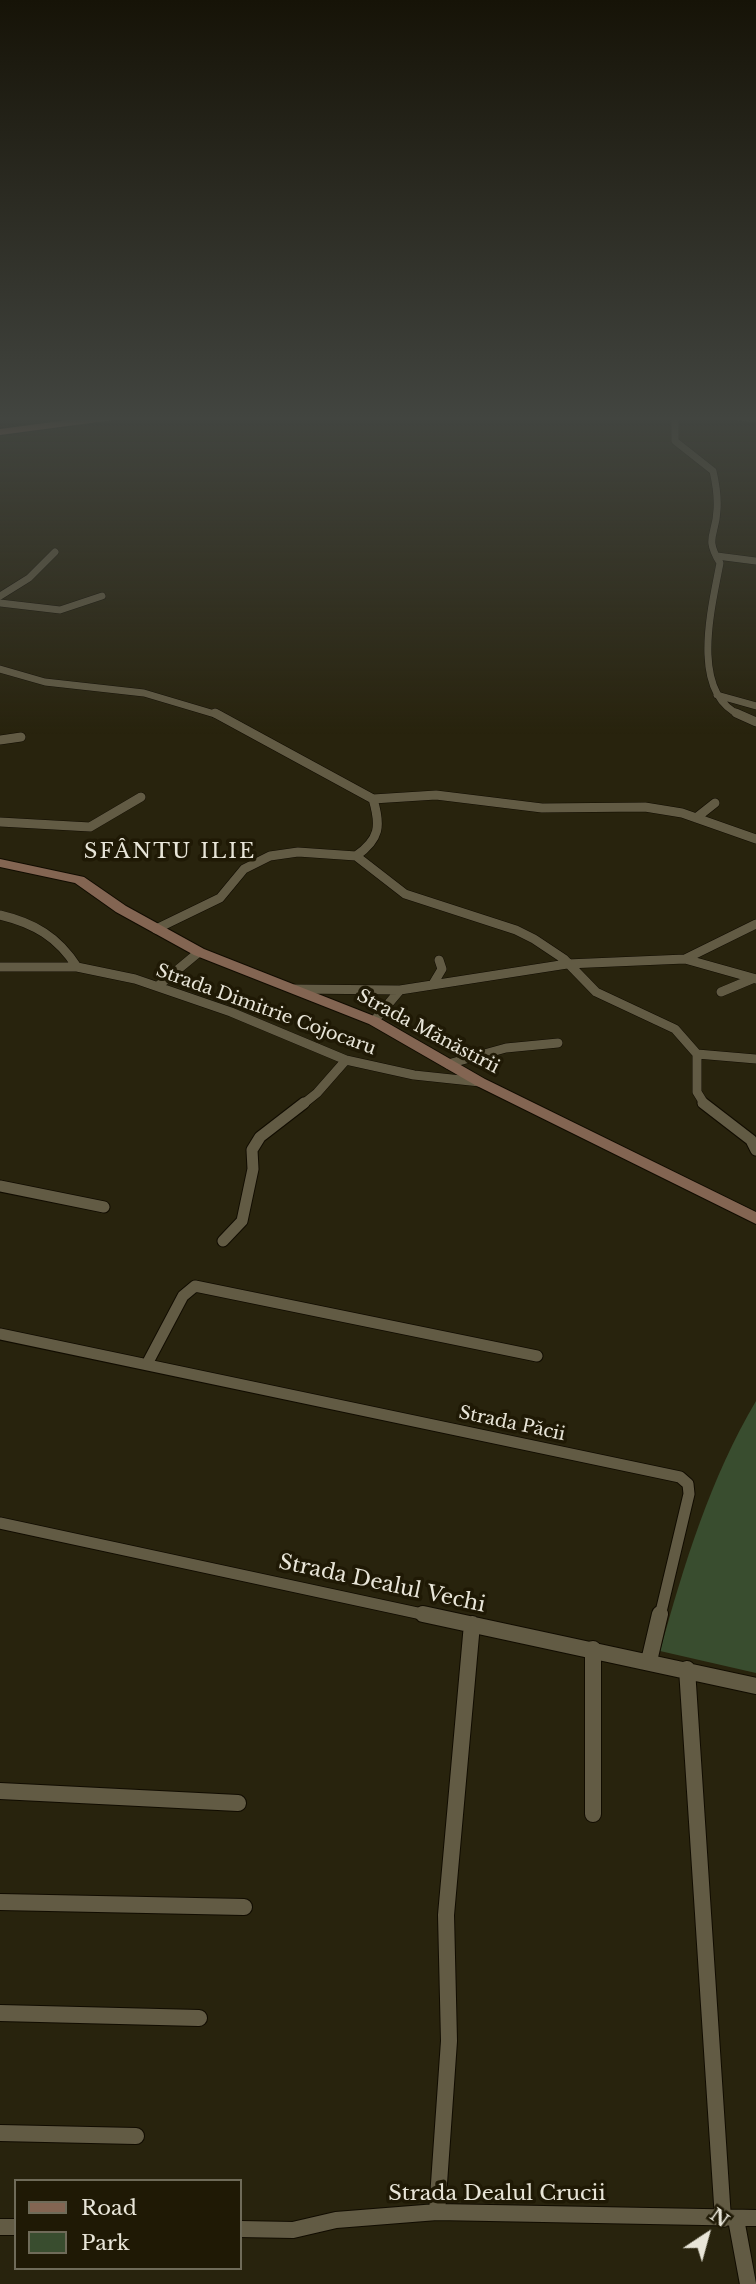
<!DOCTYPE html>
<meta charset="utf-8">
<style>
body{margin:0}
#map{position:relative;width:756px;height:2284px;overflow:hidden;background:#28230d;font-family:"Libre Baskerville",serif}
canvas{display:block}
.legend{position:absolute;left:14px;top:2179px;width:228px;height:91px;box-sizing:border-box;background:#1f1905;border:2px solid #6f6b59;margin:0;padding:9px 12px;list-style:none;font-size:21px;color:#e8e5d8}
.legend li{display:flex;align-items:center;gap:14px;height:35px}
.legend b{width:35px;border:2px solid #6f6b59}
.north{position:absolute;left:672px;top:2200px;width:70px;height:70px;-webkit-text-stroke:5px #1f1905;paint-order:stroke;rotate:36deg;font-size:19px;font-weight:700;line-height:28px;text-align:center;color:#e8e5d8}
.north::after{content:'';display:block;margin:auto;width:24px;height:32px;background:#e8e5d8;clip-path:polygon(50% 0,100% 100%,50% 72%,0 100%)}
</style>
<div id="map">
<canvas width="756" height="2284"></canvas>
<ul class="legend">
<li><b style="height:9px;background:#836552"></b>Road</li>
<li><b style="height:19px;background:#394d2f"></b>Park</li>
</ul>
<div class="north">N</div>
</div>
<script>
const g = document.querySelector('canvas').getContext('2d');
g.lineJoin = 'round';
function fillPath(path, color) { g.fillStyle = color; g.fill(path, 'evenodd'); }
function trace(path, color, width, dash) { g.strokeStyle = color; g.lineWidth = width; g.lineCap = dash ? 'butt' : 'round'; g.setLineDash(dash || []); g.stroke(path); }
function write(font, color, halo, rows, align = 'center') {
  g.font = font + ' "Libre Baskerville",serif'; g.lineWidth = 7; g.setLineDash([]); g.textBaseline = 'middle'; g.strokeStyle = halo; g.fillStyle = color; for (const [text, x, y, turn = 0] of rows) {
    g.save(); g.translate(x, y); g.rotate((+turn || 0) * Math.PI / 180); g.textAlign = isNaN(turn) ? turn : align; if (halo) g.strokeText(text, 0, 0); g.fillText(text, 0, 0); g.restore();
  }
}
const green = new Path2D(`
 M756 1401V1673L660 1651C684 1564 710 1479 756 1401Z`);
const streetFar3 = new Path2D(`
 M675 416V441L713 471C716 484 718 497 717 510 716 536 704 537 720 563 712 606 689 692 740 715
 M733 416 756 419
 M717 556 756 561
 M0 596 29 578 55 552
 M0 603 60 610 102 596
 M0 669 45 682 144 693 218 715
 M717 695 756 706`);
const streetFar2 = new Path2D(`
 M215 713 373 799C381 826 380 839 356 856
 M736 713 756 722
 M0 740 21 737
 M373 799 436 795 542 808 645 807 682 813 756 839
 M696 818 715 803
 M0 822 90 827 141 797
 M0 915C34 923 58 937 77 967
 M156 929 220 898 244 869 270 856 298 852 356 856 405 894 516 930 534 939 564 959 596 992 675 1029 697 1054V1092L705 1105
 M685 959 756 924
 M0 967H77L135 979 231 1012 346 1060 414 1075 480 1082
 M433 984 442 969 439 960
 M158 986 199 952
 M295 989 400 990 567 964 685 959 756 979
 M721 992 752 979
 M374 1021 400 990
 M697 1054 756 1059
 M448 1064 506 1048 558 1043
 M302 1105 317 1093 346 1060`);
const streetFar1 = new Path2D(`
 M703 1103 751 1140 756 1150
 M0 1186 104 1207
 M223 1241 242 1221 253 1169 252 1150 260 1137 304 1103
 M0 1334 680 1477 688 1484 689 1494 660 1616
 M147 1364 183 1296 195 1286 537 1356
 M0 1523 431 1616`);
const street = new Path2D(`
 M423 1614 756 1686
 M593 1649V1814
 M649 1661 660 1614
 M687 1669 723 2219
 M0 1791 238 1803
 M0 1902 244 1907
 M0 2013 199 2018
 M0 2133 136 2136
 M437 2212 449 2041 446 1915 472 1624
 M736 2219 748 2284
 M0 2227H16
 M240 2229 293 2230 336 2220 437 2212 756 2218`);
const secondary = new Path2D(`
 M0 859 84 877 126 906 204 949 379 1018 485 1079 756 1212V1224L475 1085 369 1024 194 955 116 912 75 883 0 867Z`);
const highway = new Path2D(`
 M98 416H125L120 419 0 435V429Z`);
const rail = new Path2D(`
 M745 416 756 417`);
const streetNames = [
 ["Strada Dimitrie Cojocaru",266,1010,20],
 ["Strada Mănăstirii",428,1032,28],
 ["Strada Păcii",512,1424,12]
];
const quarterNames = [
 ["SFÂNTU ILIE",170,852]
];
const nearStreetnames = [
 ["Strada Dealul Vechi",382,1584,12],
 ["Strada Dealul Crucii",497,2194]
];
fillPath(green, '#394d2f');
trace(streetFar3, '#110c00', 8);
trace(streetFar2, '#110c00', 10);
trace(streetFar1, '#110c00', 13);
trace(street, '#110c00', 18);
trace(secondary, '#110c00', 2);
trace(highway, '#110c00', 2);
trace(streetFar3, '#625b44', 7);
trace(streetFar2, '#625b44', 9);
trace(streetFar1, '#625b44', 11);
trace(street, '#625b44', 16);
fillPath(secondary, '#836552');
fillPath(highway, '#d07d71');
trace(rail, '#afac9c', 4.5);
trace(rail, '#1f1905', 2.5, [7]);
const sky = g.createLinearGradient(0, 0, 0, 735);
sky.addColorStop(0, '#161307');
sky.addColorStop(0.57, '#424540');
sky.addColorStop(1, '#42454000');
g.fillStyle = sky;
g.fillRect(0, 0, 756, 735);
write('18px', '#e8e5d8', '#1f1905', streetNames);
g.letterSpacing = '2px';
write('21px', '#e8e5d8', '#1f1905', quarterNames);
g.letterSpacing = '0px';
write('21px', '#e8e5d8', '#1f1905', nearStreetnames);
</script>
